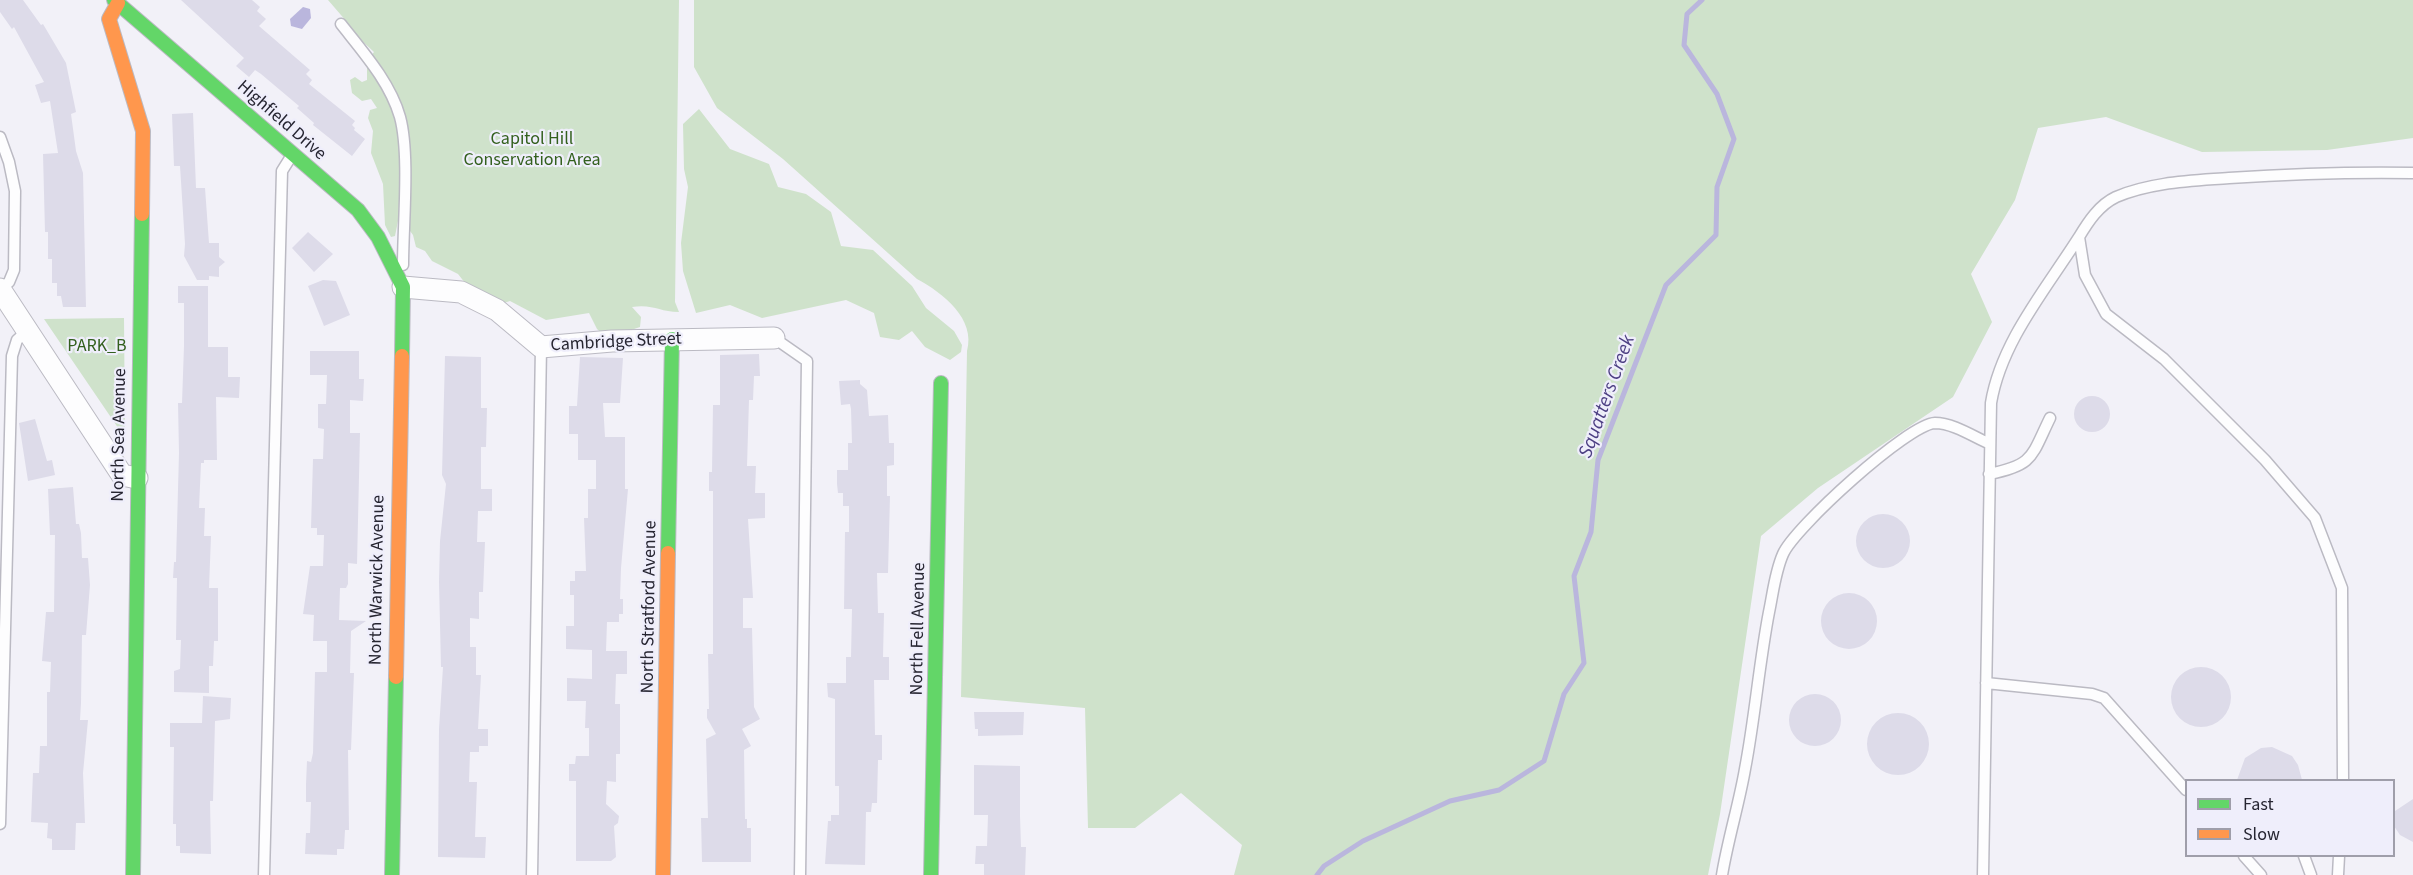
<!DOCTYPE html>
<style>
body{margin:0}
#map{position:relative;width:2413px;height:875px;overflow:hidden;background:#f2f1f8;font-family:"Source Sans 3",sans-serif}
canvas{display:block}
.legend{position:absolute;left:2185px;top:779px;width:210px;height:78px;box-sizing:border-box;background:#efeefb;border:2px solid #9f9eaa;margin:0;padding:8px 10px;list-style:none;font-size:18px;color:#262531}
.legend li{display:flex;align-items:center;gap:12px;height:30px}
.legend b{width:30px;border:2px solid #9f9eaa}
</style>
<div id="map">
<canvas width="2413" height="875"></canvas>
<ul class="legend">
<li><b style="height:8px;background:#63d668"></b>Fast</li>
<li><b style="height:8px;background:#ff974d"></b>Slow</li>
</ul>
</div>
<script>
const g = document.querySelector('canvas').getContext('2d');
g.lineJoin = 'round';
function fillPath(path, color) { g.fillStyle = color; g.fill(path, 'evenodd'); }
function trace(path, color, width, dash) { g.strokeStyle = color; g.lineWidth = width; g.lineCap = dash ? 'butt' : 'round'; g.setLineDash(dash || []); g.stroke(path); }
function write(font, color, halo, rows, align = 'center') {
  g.font = font + ' "Source Sans 3",sans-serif'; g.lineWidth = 4.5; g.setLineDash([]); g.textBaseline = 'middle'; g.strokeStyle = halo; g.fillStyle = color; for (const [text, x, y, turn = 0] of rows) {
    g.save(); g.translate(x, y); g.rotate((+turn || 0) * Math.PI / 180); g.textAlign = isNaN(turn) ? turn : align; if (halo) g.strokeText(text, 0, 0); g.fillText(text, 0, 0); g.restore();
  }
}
const green = new Path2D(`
 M328 0H679L675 302 679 312C659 312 654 304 632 307L641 317 640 327 607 338 597 329 589 313 546 320 510 301 504 303 473 293 458 274 432 261 425 251 416 247 413 235 399 216 395 236 391 237 385 225 383 184 371 153 373 131 368 118 370 110 377 108 371 99 362 101 352 93 350 80 355 77 362 82 367 80V61L374 52 350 30 347 22Z
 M694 0H2413V138L2327 150 2202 152 2106 117 2038 128 2015 200 1971 274 1992 322 1953 397 1818 488 1761 536 1720 814 1708 875H1234L1242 845 1181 793 1135 828H1088L1085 708 961 697 967 351C976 319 943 293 917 279L783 159 717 108 694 67Z
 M699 109 730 149 769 164 778 187 806 194 831 212 841 246 873 250 912 286 926 308 954 331 962 345 961 352 950 360 925 347 912 331 899 340 880 337 874 313 846 300 762 318 730 305 696 313 683 271 681 243 688 187 684 169 683 124Z
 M124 318 125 438 44 319Z`);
const water = new Path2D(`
 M303 7 310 9 311 18 302 29 291 26 290 19Z`);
const stream = new Path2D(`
 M1317 875 1324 866 1363 841 1450 801 1499 790 1544 761 1564 694 1584 663 1574 576 1591 532 1598 460 1666 285 1716 235 1717 187 1734 139 1717 94 1684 45 1687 14 1702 0`);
const building = new Path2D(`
 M0 0H23L41 25 43 24 66 63 76 112 71 114 76 151 83 173 86 307H63L61 296H57V283H52V259H48V232H45L43 154 58 153 50 101 41 103 35 85 44 82 14 27 12 29 0 12Z
 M181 0H252L260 7 257 11 266 19 259 26 310 70 306 74 312 80 309 84 355 121 352 125 355 128 354 130 365 139 352 156 313 125 314 123 297 108 299 106 261 74 255 70 249 77 236 66 244 58Z
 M193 113 196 188H205L209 243H219V257L225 262 219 267V277L209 276V280H197L184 256 185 244 180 166H174L172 114Z
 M308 232 333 254 314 272 292 248Z
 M323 280 336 281 350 315 324 326 308 286Z
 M178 286H208V347H228V377H240L239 398 216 397 217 460H204V463H201L199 508H205L204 536H211L209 588H218V641H214L213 666H209V693L174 692V671L180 669 181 640H176L177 578H173L174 562H176L179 453 178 403H182L184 346V303H178Z
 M310 351H359V379H364L363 401 350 400V433H360L357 564 348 563V584L346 588H340L339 620 366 621 351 631 350 673H354L351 750H348L349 830H345L344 849H337V855L305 854 306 833H310L311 802H306V784L307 761 311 762 313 753 315 672H327V641H313L314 615 303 614 310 566H323L324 535H317V528H311L313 459H323L324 429 318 428V404H326L327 375H310Z
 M759 354 760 376H754L753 400H749L747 466H756L755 493H765V518L748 519 753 598H743V628H752L754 707 760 719 742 729 751 746 744 750 745 819H747V828H751V862H702L701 818H708L706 739 716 734 707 718V709H709L708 654H713V491H709V472H712L713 405H720V355Z
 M445 356 481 357V408H487L486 447H481V489H492V511H478L477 542H485L483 592H479V619L470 618V647H476V675H481L478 729H488V746H479V752H470L469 782H477L475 837H486L485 858 438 857 439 729 443 667H441L439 582 440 541 446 484 442 475Z
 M580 357 623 358 620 403H603L605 437H625V489H628L621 568 620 599H623V614H619V622H607L606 651H627V674H616L615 704H620V754H616V782L607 781 606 804 619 816 618 823 614 826 616 857 611 861H576V781H569V764H575L576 756H589V728H585L586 701H567V678L592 679V650L566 649V626H574V595H570V581H575V571H586L584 518H588V489H596V460H578V434H569V406H577Z
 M860 380V384L867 390 869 416 888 415 889 443H894V465L887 466V496H890L888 573H877L878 613H884L883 657H889V680H874L875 735H882V760H878L877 803H872L871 812H866L865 865 825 864 828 821H831V815H839V786H835V699L828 697 827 683H846V657H851L852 609H844L845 532H849V506H843V493H838L837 484V470H848V443H852L851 409 850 404 841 405 839 381Z
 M2074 414a18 18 0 1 1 36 0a18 18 0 1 1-36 0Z
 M35 419 47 461 52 460 55 475 28 481 19 423Z
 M73 487 76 524H79L81 533 82 558H88L90 585 86 635H82L81 703 80 720H88L83 773 85 823H76L75 850H52V839L47 838 48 823 31 822 33 773H39L40 746H47V692H50L51 662 42 661 46 612H54L55 535H50L48 489Z
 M1856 541a27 27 0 1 1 54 0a27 27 0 1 1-54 0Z
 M1821 621a28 28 0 1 1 56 0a28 28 0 1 1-56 0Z
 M2171 697a30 30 0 1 1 60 0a30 30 0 1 1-60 0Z
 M1789 720a26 26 0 1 1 52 0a26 26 0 1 1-52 0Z
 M203 696 231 698 230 719 215 721 213 801H210L211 854 180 853V846H176V824H173L174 747H170V723H202Z
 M974 712H1024L1023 735 978 736V729H975Z
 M1867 744a31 31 0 1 1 62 0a31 31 0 1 1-62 0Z
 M2272 747 2292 756 2298 765 2302 780H2237L2245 758 2261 748Z
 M974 765 1020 766V816L1021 847H1026L1025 875H984V864H975L976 846H987L988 815H974Z
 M2413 799V842L2400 835 2394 826 2395 811Z`);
const lane = new Path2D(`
 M341 24C363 52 390 82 400 117 410 154 403 225 403 265
 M0 137 9 162 15 191 14 270 9 282 0 290
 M774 338 807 361 800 875
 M1989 474C2034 465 2031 457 2050 418
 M1986 683 2092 694 2104 698 2186 790
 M2343 780 2342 588 2315 518 2265 460 2164 359 2106 314 2085 275 2079 237C2088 222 2099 205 2116 197 2151 182 2191 181 2229 178 2290 174 2352 172 2413 173
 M0 824 12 356 17 340 28 330
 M2244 856 2261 875
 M2304 856 2311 875
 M264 875 282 171 292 155
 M532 875 541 347
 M1722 875C1728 839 1739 804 1745 769 1755 717 1759 664 1769 612 1773 593 1775 572 1783 554 1794 528 1908 424 1935 423 1953 423 1974 437 1990 444
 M1983 875 1991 403C2001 342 2046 289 2079 237
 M2338 875 2339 856`);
const street = new Path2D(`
 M403 287 461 292 497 310 541 347 612 341 774 338
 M0 289 122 475 137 478`);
const fast = new Path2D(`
 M114 0 358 210 378 237 403 287 402 356
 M668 553 672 339
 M133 875 142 214
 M392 875 396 677
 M931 875 941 383`);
const slow = new Path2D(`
 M118 3 109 19 143 131 142 214
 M396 677 402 356
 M663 875 668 553`);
const streetNames = [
 ["Highfield Drive",281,121,41],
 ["Cambridge Street",616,343,-3],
 ["North Sea Avenue",120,435,-89],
 ["North Warwick Avenue",378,580,-89],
 ["North Stratford Avenue",650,607,-89],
 ["North Fell Avenue",919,629,-89]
];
const parkNames = [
 ["Capitol Hill",532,140],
 ["Conservation Area",532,161],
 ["PARK_B",97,347]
];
const waterNames = [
 ["Squatters Creek",1608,397,-70]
];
fillPath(green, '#cfe2cb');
fillPath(water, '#bab6dd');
trace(stream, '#bab6dd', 5);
fillPath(building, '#dddbe9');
trace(lane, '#bbbac3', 13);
trace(street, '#bbbac3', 23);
trace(fast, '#bbbac3', 16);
trace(slow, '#bbbac3', 16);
trace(lane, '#fdfdfe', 10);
trace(street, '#fdfdfe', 21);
trace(fast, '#63d668', 14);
trace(slow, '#ff974d', 14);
write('18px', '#262531', '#efeefb', streetNames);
write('18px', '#33601e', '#efeefb', parkNames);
write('italic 20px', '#4d4083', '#efeefb', waterNames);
</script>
